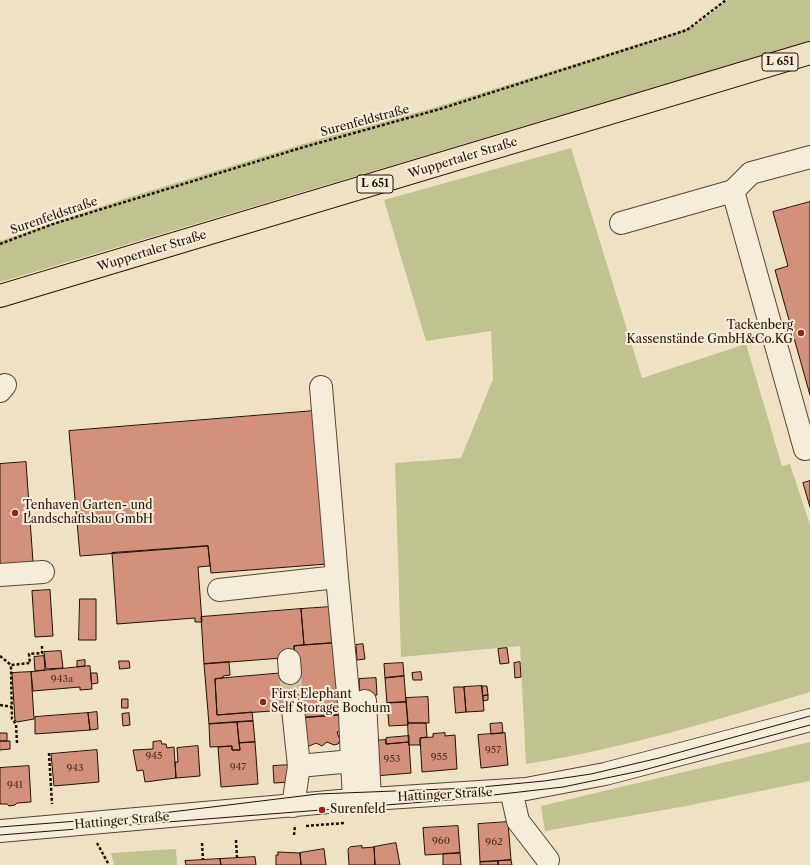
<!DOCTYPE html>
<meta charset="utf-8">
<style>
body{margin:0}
canvas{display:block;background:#efe2c4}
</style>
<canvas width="810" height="865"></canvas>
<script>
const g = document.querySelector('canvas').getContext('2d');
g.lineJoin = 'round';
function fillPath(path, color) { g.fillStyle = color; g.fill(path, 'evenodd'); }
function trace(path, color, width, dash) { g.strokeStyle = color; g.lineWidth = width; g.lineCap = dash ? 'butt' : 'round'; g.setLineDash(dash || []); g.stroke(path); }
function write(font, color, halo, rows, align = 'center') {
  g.font = font + ' "Libre Caslon Text",serif'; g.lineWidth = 4; g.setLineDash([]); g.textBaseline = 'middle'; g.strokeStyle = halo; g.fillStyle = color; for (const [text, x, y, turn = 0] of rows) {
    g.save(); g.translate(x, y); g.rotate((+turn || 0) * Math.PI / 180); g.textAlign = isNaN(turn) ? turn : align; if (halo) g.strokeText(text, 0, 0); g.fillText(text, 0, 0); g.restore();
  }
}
const green = new Path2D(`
 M728 0H810V41L0 282V241L133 196 333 135 433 108 674 33 698 24Z
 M571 148 642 378 746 344 782 466 790 464 810 525V692C716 720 623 749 526 764L520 646 401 657 395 463 461 458 493 379 491 331 426 341 384 200Z
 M810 742V781L686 806 545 831 541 806Z
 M176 849 177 865H114L111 853Z`);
const building = new Path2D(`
 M810 202V395L775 270 788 266 773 212Z
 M314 411 327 564 211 573 208 546 80 556 69 431Z
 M26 462 33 562 0 565V464Z
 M810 481V507L803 483Z
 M208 546 210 566 198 567 202 622H195V618L117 624 112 553Z
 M50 590 53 636 35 637 32 591Z
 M80 599H96V640H79Z
 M330 607 333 643 304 645 301 609Z
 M301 609 304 645 294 646 295 657 204 664 201 617Z
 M333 643 339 715 299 718 294 646Z
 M363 644 365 659 357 660 356 645Z
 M507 648 509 663 500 664 498 649Z
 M61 651 63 668 46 669 44 652Z
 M44 656 45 670 35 671 34 657Z
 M85 660V666L77 667V661Z
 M119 661H129L130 668 120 669Z
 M229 662 230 675 223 676V678L215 679 217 715 252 712 253 721 209 724 204 664Z
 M520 662 521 677 515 678 514 663Z
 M403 663 404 676 385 678 384 664Z
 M90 666 92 689 80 690V687L33 691 31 672Z
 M31 672 34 719 17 722 15 720 12 673Z
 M296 672 299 709 217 715 215 679Z
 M421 672 422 680H413L412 673Z
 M91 673H97L98 683 92 684Z
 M404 676 406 702 387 703 385 678Z
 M376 678 377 695 360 697 359 679Z
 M482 686 484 711 466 712 464 687Z
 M482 686H487L488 695 483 696Z
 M454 687H464L466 712 456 713Z
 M488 695V700L483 701V696Z
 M428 697 429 723H408L406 698Z
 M122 699H128V708H122Z
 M406 702 408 725 389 726 387 703Z
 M97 712 98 729 90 730 88 713Z
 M88 713 90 730 35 734V717Z
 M129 713 130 725 123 726 122 714Z
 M339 715 340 732H337L340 740 338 744 334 745 327 742 322 746 316 743 307 747 299 718Z
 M253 721 255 742 239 743 237 722Z
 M237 722 240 750H232V746L210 747 209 724Z
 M408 723H426L427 737 420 738V745H409Z
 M502 723 503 733 491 734 490 724Z
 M0 733H7V741H0Z
 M445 733V736L455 735 457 769 422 772 420 738 433 737V734Z
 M505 733 508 765 481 768 478 735Z
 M409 736V742L386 744V738Z
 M386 740V744L409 742 411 773 375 776 372 741Z
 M0 741H10V749L0 750Z
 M161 741 162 744H166L167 748 174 747 176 778 145 782 143 770 137 771 133 750 153 749V742Z
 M255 742 258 784 221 787 218 747 232 746V750H240L239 743Z
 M198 746 200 776 176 778 175 762H178L177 748Z
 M97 750 99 782 54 786 51 754Z
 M290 765 291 782 274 783 273 766Z
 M29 766 31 802 17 803 15 805 9 806 7 804H0V768Z
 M508 822 511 860 480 862 478 824Z
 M458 826 460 853 425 855 423 828Z
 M396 843 400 865H375L374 847Z
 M362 846V848L374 847 375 865H349L348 849 350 847Z
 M324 849 326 865H301L300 853Z
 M278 852 300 853 301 865H276V855H278Z
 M460 853 461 865H443V854Z
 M255 857 256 865H221L220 859Z
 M220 859 221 865H186L185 861Z
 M511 860 512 865H498V861Z
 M498 861V865H480V862Z`);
const minorTunnel = new Path2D(`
 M290 673 293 709`);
const path = new Path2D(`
 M0 244 53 224 304 147 440 109 687 30 726 0
 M0 656 11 665
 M0 705 12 707
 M17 743 16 724 12 719 11 665 30 663 29 654 42 653V646
 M49 753 52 804
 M306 826 344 823
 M294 835 295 825
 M236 840 237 858
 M97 843 109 865
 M202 843 203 860`);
const minor = new Path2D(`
 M810 157 751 173 733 191 805 449 810 447
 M621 223 733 191
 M321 387 337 577
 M0 391 5 385
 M0 575 43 572
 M219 590 337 577 350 714 352 761
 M289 660 290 673
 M365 701 370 799
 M293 709 299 766
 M511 790 518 821 548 860
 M293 806 299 766 352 761 354 800
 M0 831 340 801 526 789 605 774 810 720`);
const major = new Path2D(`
 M0 296 810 53`);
const tram = new Path2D(`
 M0 827 130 817 318 794 471 788 544 781 591 774 659 758 810 716
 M0 835 450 800 563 787 640 771 810 725`);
const markers = [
 [801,333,4,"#8f2418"],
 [15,513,4,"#8f2418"],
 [263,702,4,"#8f2418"],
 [322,810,4,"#8f2418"]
];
const numberNames = [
 ["943a",62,679],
 ["957",493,750],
 ["945",154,756],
 ["955",439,757],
 ["953",392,759],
 ["947",238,767],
 ["943",75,768],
 ["941",15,785],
 ["960",441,841],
 ["962",494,842]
];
const shields = [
 [780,62,36],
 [375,184,36]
];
const shieldNames = [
 ["L 651",780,62],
 ["L 651",375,184]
];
const streetNames = [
 ["Surenfeldstraße",365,121,-15],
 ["Wuppertaler Straße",463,158,-17],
 ["Surenfeldstraße",54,216,-19],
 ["Wuppertaler Straße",152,251,-17],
 ["Hattinger Straße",445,795,-3],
 ["Hattinger Straße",122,821,-5]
];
const poiNames = [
 ["Tackenberg",793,326,"right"],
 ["Kassenstände GmbH&Co.KG",793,340,"right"],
 ["Tenhaven Garten- und",23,506],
 ["Landschaftsbau GmbH",23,520],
 ["First Elephant",271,695],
 ["Self Storage Bochum",271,709],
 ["Surenfeld",330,810]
];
fillPath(green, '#c0c290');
fillPath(building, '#d3907a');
trace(building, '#231104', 1);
trace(minorTunnel, '#d0c3a7', 22, [22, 11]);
trace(minor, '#564534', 24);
trace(major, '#231104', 24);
trace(path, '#231104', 2.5, [3, 2]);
trace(minor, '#f5ecd9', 22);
trace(major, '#efe2c4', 22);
trace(tram, '#231104', 1);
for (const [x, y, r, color] of markers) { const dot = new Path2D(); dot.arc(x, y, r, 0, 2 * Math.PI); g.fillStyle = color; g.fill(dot); trace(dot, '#f5ecd9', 1.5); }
write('10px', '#4f3122', null, numberNames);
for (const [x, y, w] of shields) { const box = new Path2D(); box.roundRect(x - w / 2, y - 9, w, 18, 3); g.fillStyle = '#f5ecd9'; g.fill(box); trace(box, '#231104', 1); }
write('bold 11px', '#231104', null, shieldNames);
write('12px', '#231104', '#f5ecd9', streetNames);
write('12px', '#231104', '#f5ecd9', poiNames, 'left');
</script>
